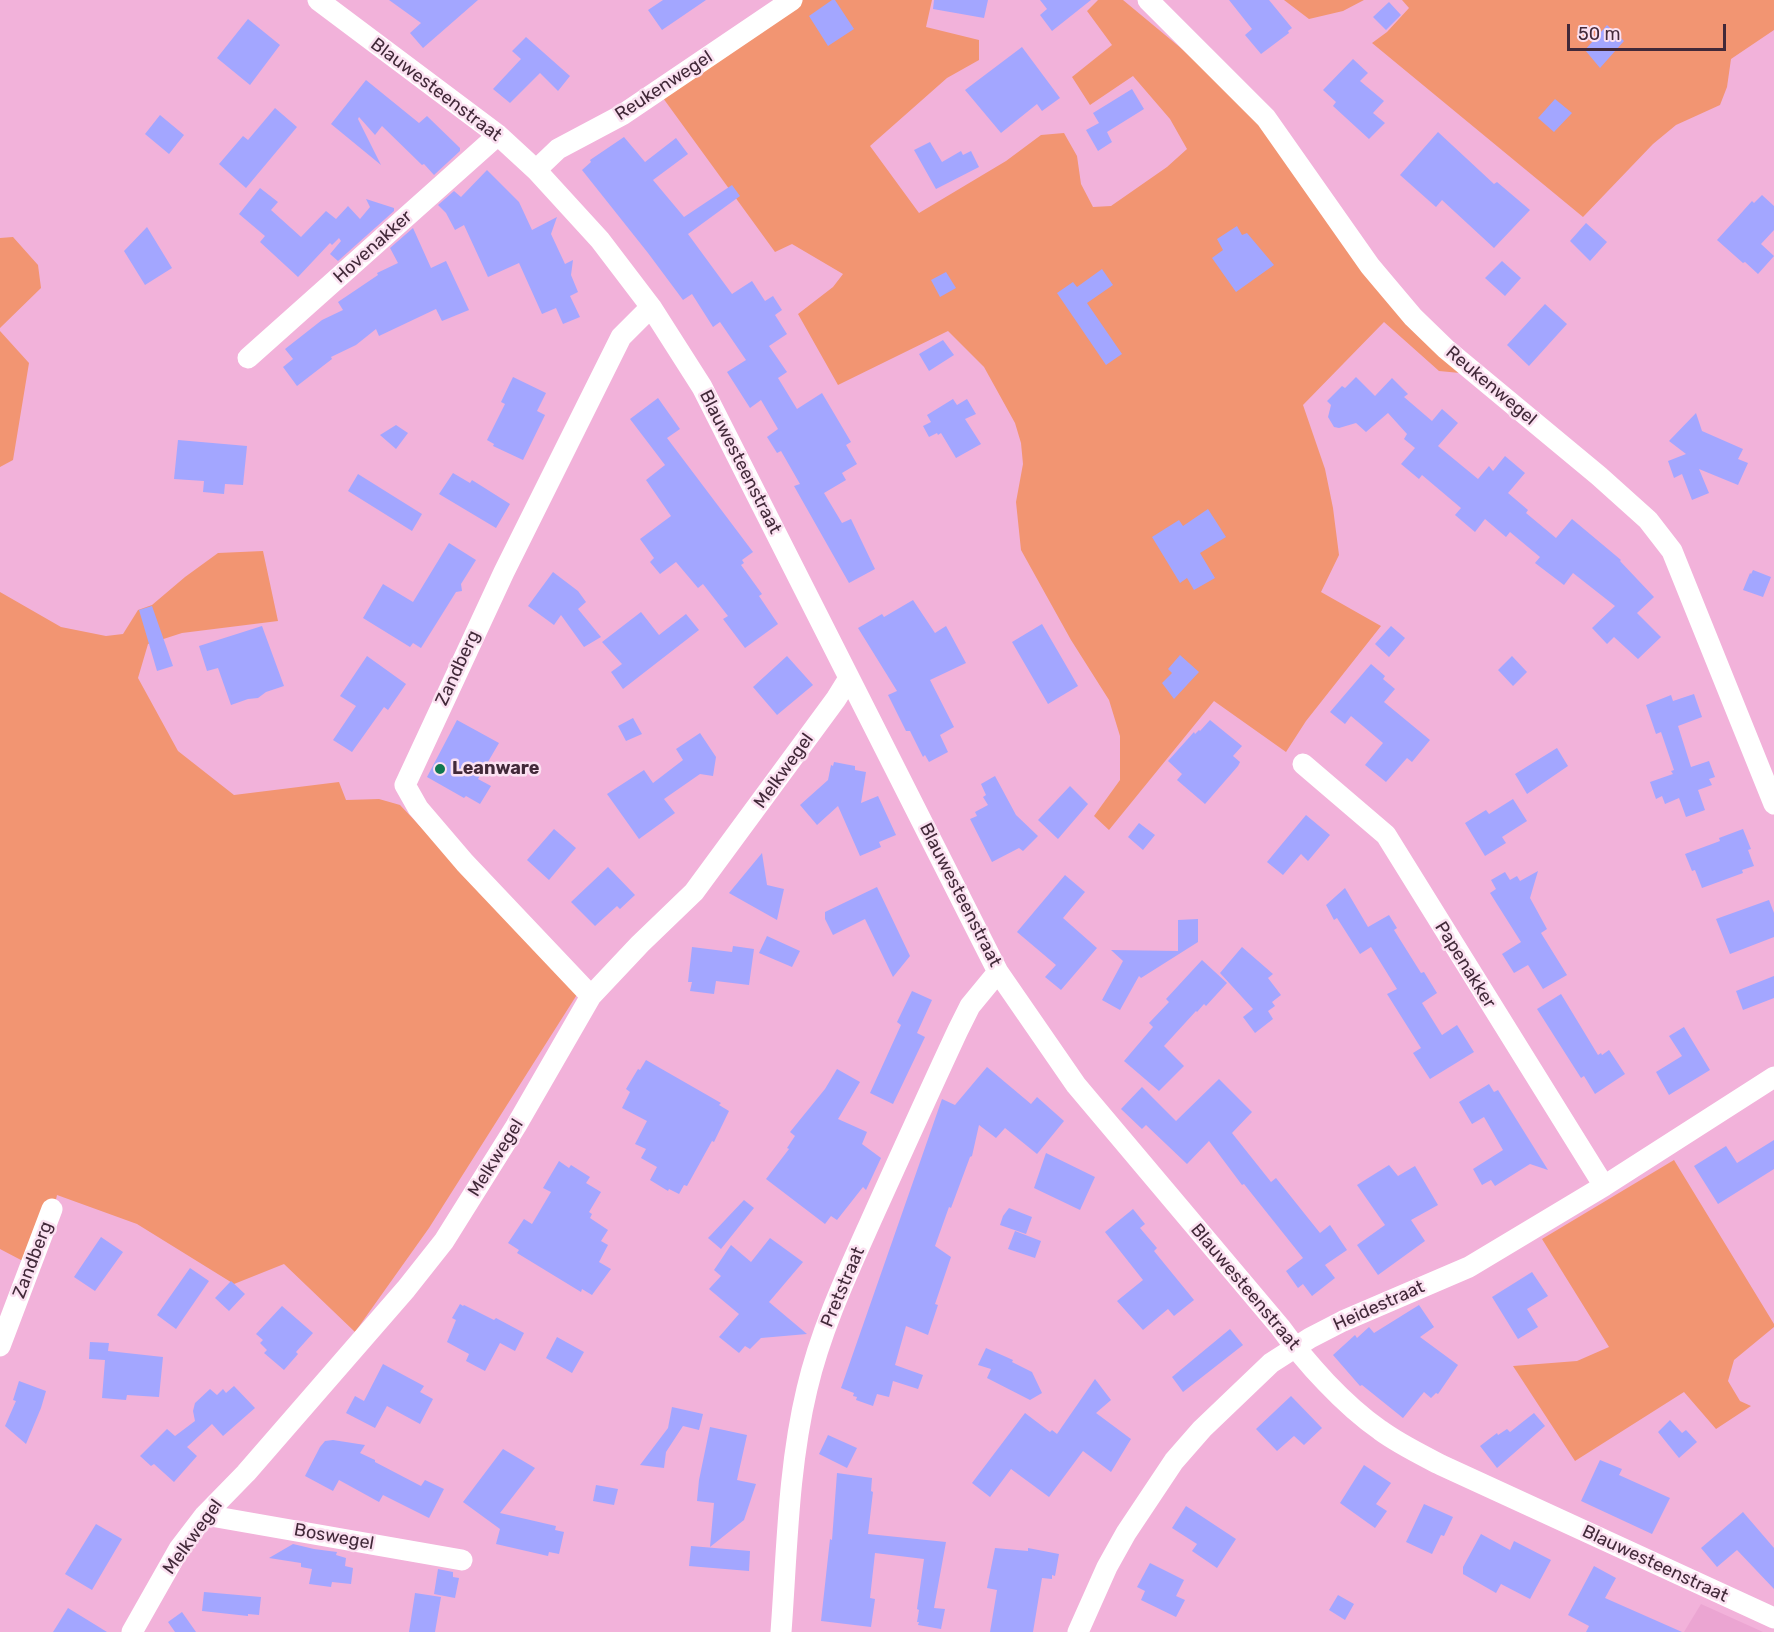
<!DOCTYPE html>
<style>
body{margin:0}
#map{position:relative;width:1774px;height:1632px;overflow:hidden;background:#f2b2da;font-family:Rubik,sans-serif}
canvas{display:block}
.scale{position:absolute;left:1567px;top:24px;width:159px;height:27px;box-sizing:border-box;border:3px solid #422939;border-top:0;padding-left:8px;font-size:18px;line-height:21px;white-space:nowrap;color:#422939;-webkit-text-stroke:4px #fbe1f1;paint-order:stroke}
</style>
<div id="map">
<canvas width="1774" height="1632"></canvas>
<div class="scale">50 m</div>
</div>
<script>
const g = document.querySelector('canvas').getContext('2d');
g.lineJoin = 'round';
function fillPath(path, color) { g.fillStyle = color; g.fill(path, 'evenodd'); }
function trace(path, color, width, dash) { g.strokeStyle = color; g.lineWidth = width; g.lineCap = dash ? 'butt' : 'round'; g.setLineDash(dash || []); g.stroke(path); }
function write(font, color, halo, rows, align = 'center') {
  g.font = font + ' Rubik,sans-serif'; g.lineWidth = 5; g.setLineDash([]); g.textBaseline = 'middle'; g.strokeStyle = halo; g.fillStyle = color; for (const [text, x, y, turn = 0] of rows) {
    g.save(); g.translate(x, y); g.rotate((+turn || 0) * Math.PI / 180); g.textAlign = isNaN(turn) ? turn : align; if (halo) g.strokeText(text, 0, 0); g.fillText(text, 0, 0); g.restore();
  }
}
const built = new Path2D(`
 M1701 1604 1763 1632H1684Z`);
const green = new Path2D(`
 M803 0H932L926 27 979 40V60L947 78 870 146 919 213 1006 161 1041 135 1064 133 1077 156 1081 184 1093 207 1111 206 1167 167 1187 149 1170 119 1133 76 1090 105 1072 77 1112 45 1087 11 1098 0H1123L1182 49 1240 104 1255 113 1460 373 1439 371 1384 322 1303 405 1325 469 1333 508 1339 555 1321 592 1381 626 1306 721 1286 752 1214 701 1109 830 1094 816 1120 780V736L1109 700 1071 640 1021 550 1016 502 1023 464 1021 443 1015 423 984 367 948 331 838 385 798 314 833 287 843 274 792 244 775 252 663 98 784 9Z
 M1284 0H1364L1343 11 1309 19Z
 M1402 0H1774V30L1731 59 1727 87 1720 105 1676 125 1653 144 1583 217 1372 43 1387 32 1409 8Z
 M13 237 38 265 41 288 0 328V238Z
 M0 331 29 363 13 460 0 467Z
 M263 551 278 621 182 633 148 644 138 678 178 751 234 795 339 782 346 800 379 799 400 805 578 993 429 1228 355 1332 284 1264 234 1284 137 1224 57 1195 40 1270 0 1249V592L61 627 106 636 123 634 138 610 152 605 185 577 218 553Z
 M1674 1160 1774 1324V1327L1734 1360 1728 1381 1740 1401 1751 1406 1716 1429 1684 1392 1575 1461 1513 1366 1577 1361 1609 1347 1542 1239Z`);
const building = new Path2D(`
 M389 0H478L423 48 410 33 421 23Z
 M663 0H706L662 30 648 10Z
 M832 0H835L854 29 828 46 809 16Z
 M934 0H988L984 18 933 9Z
 M1040 0H1091L1052 31 1040 15 1047 9Z
 M1229 0H1269L1292 28 1288 31 1289 33 1261 54 1245 35 1252 29Z
 M1389 2 1401 15 1386 30 1373 17Z
 M248 19 280 45 250 85 217 58Z
 M1607 25 1624 41 1600 68 1585 50Z
 M526 37 570 76 558 91 540 73 510 103 493 89 521 59 512 51Z
 M1022 47 1060 98 1042 111 1037 104 1001 133 965 90Z
 M1353 59 1368 73 1360 81 1384 101 1373 113 1385 123 1369 139 1333 106 1336 102 1323 90Z
 M366 80 419 123 427 116 460 148V151L434 175 424 164 422 165 382 126 375 135 359 117 358 119 381 165 331 124Z
 M1132 89 1144 109 1107 132 1112 142 1098 151 1086 130 1099 123 1093 113Z
 M1555 99 1572 113 1554 132 1538 118Z
 M275 108 297 127 246 188 219 164 243 136 248 140Z
 M160 115 184 135 169 154 145 134Z
 M1438 132 1494 184 1497 182 1530 210 1494 248 1442 200 1436 207 1400 175Z
 M624 137 645 162 676 138 688 154 653 180 684 217 732 185 740 196 688 234 732 294 752 281 765 301 773 296 782 310 775 315 787 334 769 346 787 372 778 378 797 409 822 393 851 442 846 445 857 464 842 473 846 480 824 493 842 523 851 519 875 569 849 583 794 486 800 484 781 451 777 453 767 437 778 429 761 400 750 408 727 372 746 360 720 322 713 327 692 294 683 300 648 253 582 170 591 162 590 160Z
 M930 142 942 162 961 151 963 155 971 151 979 167 936 189 914 150Z
 M487 170 519 202 532 230 557 217 551 234 565 264 573 260 571 275 578 292 570 296 580 317 563 324 556 308 542 314 519 263 488 277 464 225 455 230 446 213 438 205 454 191 461 197Z
 M260 188 278 202 271 210 301 237 326 211 336 219 348 206 360 219 370 207 366 199 394 208V211L338 261 330 254 341 241 339 238 332 245 330 243 298 277 260 242 265 236 239 214Z
 M1762 195 1774 206V230L1761 244 1774 256 1758 274 1745 262 1743 263 1717 240 1752 201 1754 203Z
 M1586 223 1607 242 1590 261 1570 241Z
 M1237 226 1242 235 1247 233 1274 265 1236 292 1212 258 1223 250 1217 239Z
 M147 227 172 268 145 285 124 251Z
 M413 228 431 268 446 261 469 310 442 321 436 309 379 336 376 329 356 345 331 357 332 359 297 386 283 367 293 359 285 349 322 320 343 310 338 302 378 275 377 273 398 263 390 248Z
 M1502 261 1521 278 1505 296 1485 278Z
 M1102 269 1113 285 1087 303 1122 354 1106 365 1057 293 1073 282 1077 287Z
 M946 272 956 288 940 297 931 280Z
 M1545 304 1567 324 1529 366 1507 345Z
 M943 340 954 355 929 371 919 354Z
 M513 377 546 393 537 411 545 415 523 460 493 446 494 444 487 440 505 404 501 402Z
 M1356 377 1375 396 1392 378 1408 394 1404 397 1432 421 1442 409 1458 423 1438 446 1478 479 1489 466 1493 471 1505 456 1525 473 1508 493 1528 510 1526 513 1556 538 1572 519 1621 560 1620 561 1654 597 1637 613 1661 637 1638 659 1614 637 1607 644 1592 628 1615 606 1573 573 1564 585 1535 563 1540 557 1510 532 1506 537 1485 519 1475 532 1455 515 1461 508 1422 475 1419 479 1401 464 1415 448 1404 439 1407 434 1388 413 1366 432 1356 423 1339 428 1334 427 1328 417 1331 405 1327 401 1342 386 1345 388Z
 M658 398 680 429 667 438 753 552 742 560 744 563 741 565 762 594 759 596 778 624 745 648 723 619 728 616 703 584 698 588 676 562 660 574 650 562 654 558 640 539 671 516 646 480 665 465 630 419Z
 M953 399 957 405 967 399 976 414 965 419 981 444 956 458 941 433 938 435 937 433 929 437 923 426 931 422 927 415Z
 M1696 413 1702 431 1743 449 1738 459 1748 463 1738 485 1699 469 1709 493 1692 500 1682 474 1674 478 1668 461 1686 454 1669 441Z
 M396 425 408 433 396 449 380 435Z
 M178 440 247 446 243 485 225 484 224 494 203 492 204 481 174 479Z
 M453 473 470 483 472 480 510 504 496 528 439 494Z
 M358 474 422 514 412 531 348 491Z
 M1208 509 1226 537 1200 553 1215 578 1194 590 1187 578 1180 583 1152 537 1179 520 1183 526Z
 M449 543 476 560 461 584 462 591 456 592 421 648 413 643 410 647 363 618 383 584 413 602Z
 M1753 570 1771 577 1763 597 1743 590 1750 573 1751 574Z
 M553 572 578 591 586 602 578 609 601 637 584 647 561 615 554 625 528 606Z
 M913 600 935 633 946 626 966 663 930 680 954 727 940 735 948 752 929 762 925 755 923 757 910 731H906L888 695 897 691 858 628 882 614 884 617Z
 M152 606 173 666 157 671 139 610Z
 M641 612 659 635 686 614 699 630 623 689 611 672 622 664 602 642Z
 M1042 624 1078 686 1048 704 1012 642Z
 M262 626 284 686 266 692 258 698 248 699 231 705 218 668 207 671 199 646Z
 M1391 626 1405 638 1389 657 1375 644Z
 M1180 655 1199 672 1174 699 1162 683 1172 673 1168 669Z
 M367 656 406 684 388 710 384 707 352 752 333 740 356 706 340 696Z
 M787 656 813 685 777 715 753 687Z
 M1512 656 1527 672 1513 686 1498 670Z
 M1371 664 1385 676 1383 679 1395 689 1384 702 1430 740 1412 762 1407 758 1386 782 1365 765 1383 743 1351 716 1345 724 1330 712Z
 M1694 694 1702 717 1678 726 1691 767 1709 761 1715 777 1709 779 1712 785 1698 790 1705 810 1686 817 1679 798 1665 804 1662 796 1656 799 1650 782 1673 774 1671 771 1674 770 1661 732 1656 734 1646 705 1671 695 1673 701Z
 M633 718 642 734 626 741 618 726Z
 M457 720 499 743 478 779 491 786 480 804 466 796 464 798 427 777Z
 M1210 720 1242 746 1233 756 1240 762 1238 766 1205 804 1177 780 1182 774 1168 761 1194 732 1195 734 1199 730 1200 731Z
 M700 733 716 757 713 776 700 774 664 799 675 813 639 839 607 794 644 770 653 783 683 760 676 749Z
 M1557 748 1568 766 1527 794 1515 774Z
 M834 762 855 766V770L866 772 861 803 878 796 896 835 879 842 881 847 860 856 838 806 817 825 800 805 828 780 831 765 833 766Z
 M995 776 1016 815 1038 836 1023 851 1019 848 992 862 970 819 977 816 975 812 988 805 983 797 986 795 981 784Z
 M1070 786 1088 804 1058 839 1038 820Z
 M1513 799 1527 821 1502 837 1506 843 1485 856 1465 823 1486 810 1489 814Z
 M1306 815 1330 835 1308 861 1301 854 1283 875 1267 862Z
 M1139 823 1155 835 1143 850 1128 837Z
 M554 829 576 848 549 880 527 860Z
 M1743 829 1751 849 1748 850 1754 866 1742 870 1743 873 1702 888 1695 870 1692 871 1685 854 1720 841 1719 838Z
 M762 853 767 885 784 889 777 920 729 893Z
 M608 867 635 895 620 909 617 906 595 926 571 902Z
 M1538 871 1530 898 1547 929 1541 933 1567 975 1543 989 1528 965 1514 973 1502 954 1521 942 1490 893 1496 889 1491 880 1505 872 1510 880 1517 876 1520 881Z
 M1065 875 1085 892 1063 918 1097 948 1061 990 1045 977 1056 965 1017 932Z
 M877 887 910 956 893 977 865 919 833 935 825 919V912Z
 M1345 888 1368 927 1389 915 1397 928 1394 930 1421 973 1424 972 1437 993 1422 1003 1442 1035 1457 1025 1474 1052 1430 1079 1413 1053 1421 1048 1387 994 1397 989 1371 947 1360 954 1337 918 1334 920 1326 905Z
 M1769 900 1774 913V937L1730 954 1716 919Z
 M1198 919V942L1141 978 1139 976 1120 1010 1102 1000 1123 961 1111 950 1178 951V920Z
 M767 936 800 951 792 967 759 953Z
 M733 946 754 949 749 985 716 981 714 994 690 991 692 982H688L692 947 732 952Z
 M1242 947 1273 974 1268 978 1281 995 1272 1002 1275 1006 1268 1011 1273 1019 1255 1033 1243 1017 1253 1009 1220 973Z
 M1202 960 1227 983 1206 1006 1204 1004 1197 1012 1196 1011 1164 1046 1184 1066 1159 1091 1124 1061 1153 1027 1149 1023 1169 1002 1166 999Z
 M1774 976V998L1743 1010 1736 991Z
 M912 991 932 1000 917 1033 925 1037 893 1104 870 1093 901 1025 897 1022Z
 M1561 994 1598 1055 1601 1053 1602 1055 1609 1050 1625 1074 1595 1094 1584 1076 1581 1078 1537 1009Z
 M1684 1027 1710 1070 1669 1095 1656 1072 1682 1056 1669 1036Z
 M646 1060 721 1103 719 1105 729 1111 714 1142 712 1141 687 1186 684 1185 679 1194 669 1189 668 1191 650 1180 657 1167 641 1158 646 1149 635 1144 647 1121 622 1108 630 1092 626 1089 638 1069 640 1070Z
 M987 1067 1031 1104 1037 1097 1064 1121 1037 1154 1005 1128 996 1138 979 1125 972 1156 970 1157 951 1208 949 1207 935 1246 951 1257 935 1304 938 1305 928 1335 906 1326 895 1365 923 1375 918 1389 893 1381 889 1397 877 1394 873 1406 856 1400 857 1397 853 1396 854 1393 841 1388 942 1099 955 1105Z
 M837 1069 860 1082 838 1119 867 1132 862 1144 881 1158 866 1190 863 1187 837 1220 831 1216 825 1224 766 1179 789 1149 787 1148 795 1136 790 1132 825 1089Z
 M1219 1079 1252 1112 1232 1133 1271 1182 1276 1178 1320 1233 1330 1225 1347 1250 1325 1265 1335 1278 1312 1296 1303 1284 1298 1288 1286 1271 1303 1258 1244 1184 1242 1185 1209 1141 1187 1164 1146 1125 1142 1129 1121 1109 1142 1087 1176 1121Z
 M1489 1084 1494 1092 1498 1090 1548 1170 1530 1164 1495 1186 1491 1180 1482 1185 1473 1169 1503 1150 1484 1117 1472 1124 1459 1102Z
 M1774 1140V1169L1718 1204 1694 1166 1726 1146 1737 1163Z
 M1046 1153 1095 1177 1080 1210 1034 1188Z
 M559 1161 569 1168 571 1165 590 1177 586 1183 601 1192 589 1212 592 1214 590 1218 608 1230 601 1241 608 1245 599 1262 611 1269 592 1295 582 1289 581 1292 517 1253 519 1250 508 1243 524 1219 532 1224 551 1192 543 1188Z
 M1389 1165 1398 1176 1415 1166 1438 1205 1411 1220 1425 1241 1378 1275 1357 1245 1385 1225 1357 1185Z
 M744 1200 754 1208 721 1249 708 1238Z
 M1009 1208 1032 1217 1026 1234 1000 1225 1003 1216Z
 M1133 1209 1145 1224 1140 1228 1157 1248 1154 1251 1194 1300 1174 1316 1168 1309 1143 1330 1117 1301 1143 1280 1105 1232Z
 M1015 1231 1041 1241 1035 1258 1008 1249Z
 M101 1237 123 1252 95 1291 74 1277Z
 M770 1238 803 1262 769 1302 807 1334 761 1338 750 1349 745 1346 739 1353 719 1337 739 1314 709 1289 721 1276 714 1270 731 1245 751 1262Z
 M190 1268 209 1281 176 1329 157 1315Z
 M1532 1272 1548 1296 1527 1309 1538 1327 1518 1339 1492 1297Z
 M231 1281 245 1294 229 1311 215 1298Z
 M460 1304 463 1306 464 1305 494 1320 496 1318 524 1333 515 1351 500 1343 485 1371 466 1361 469 1354 447 1342 456 1320 452 1318Z
 M1419 1305 1434 1327 1420 1337 1458 1365 1438 1394 1436 1393 1431 1398 1424 1392 1403 1418 1362 1385 1360 1386 1333 1355 1355 1335 1357 1338 1369 1327 1374 1333Z
 M282 1306 313 1333 296 1352 298 1354 284 1370 264 1353 267 1350 260 1343 263 1340 256 1334Z
 M1230 1329 1243 1345 1183 1392 1172 1377Z
 M557 1337 584 1352 572 1373 546 1358Z
 M90 1342 109 1343 108 1351 163 1357 159 1397 127 1395 126 1400 102 1398 105 1360 89 1359Z
 M986 1348 1013 1360 1012 1362 1032 1372 1042 1393 1030 1400 987 1378 991 1369 978 1365Z
 M383 1364 424 1386 420 1392 433 1399 420 1424 387 1406 375 1428 346 1413 355 1396 364 1401Z
 M1095 1379 1111 1400 1096 1413 1131 1439 1111 1472 1083 1451 1049 1497 1011 1469 990 1497 972 1483 1025 1413 1050 1432 1052 1430 1057 1434Z
 M19 1381 46 1391 41 1408 26 1444 5 1426 16 1401 13 1400Z
 M234 1386 255 1408 223 1436 212 1424 187 1447 197 1456 174 1482 154 1464 151 1466 140 1456 167 1429 175 1436 195 1421 193 1411 195 1403 210 1389 217 1395 223 1389 226 1393Z
 M1291 1396 1322 1428 1304 1445 1294 1436 1277 1451 1256 1429Z
 M672 1407 703 1414 699 1430 683 1426 666 1452 664 1468 640 1465 668 1428Z
 M1534 1413 1545 1426 1497 1468 1480 1446 1497 1433 1498 1435 1507 1429 1510 1432Z
 M1670 1420 1682 1433 1686 1430 1697 1442 1679 1458 1658 1432Z
 M710 1427 747 1435 737 1480 756 1484 744 1520 710 1547 714 1503 697 1501 699 1480Z
 M828 1435 857 1448 847 1468 819 1454Z
 M333 1440 365 1445 360 1453 375 1460V1462L421 1486 425 1480 444 1489 429 1518 383 1495 379 1502 339 1480 333 1491 305 1476 320 1447 325 1441Z
 M503 1449 535 1468 500 1513 556 1526 555 1530 564 1532 559 1554 549 1552 548 1556 496 1544 500 1529 463 1502Z
 M1600 1460 1622 1469 1619 1475 1670 1498 1652 1534 1581 1501Z
 M1364 1465 1391 1483 1376 1504 1387 1511 1375 1528 1340 1503Z
 M837 1473 872 1478 871 1491 873 1492 868 1534 946 1542 934 1608 945 1609 941 1629 918 1625 919 1622H917L919 1610 917 1609 924 1559 875 1553 870 1598 875 1599 871 1627 821 1621 830 1539 832 1540Z
 M596 1485 618 1489 614 1505 593 1501Z
 M1424 1504 1453 1517 1444 1536 1441 1535 1432 1554 1406 1542Z
 M1186 1506 1236 1539 1217 1568 1192 1551 1197 1544 1172 1528Z
 M1743 1512 1774 1548V1589L1737 1550 1717 1567 1701 1548Z
 M96 1524 122 1539 92 1590 65 1574Z
 M1481 1534 1510 1550 1514 1541 1551 1560 1530 1599 1501 1584 1496 1593 1463 1574V1567Z
 M293 1544 314 1549 337 1552 336 1555 346 1558 345 1566 353 1568 351 1584 332 1582 331 1587 309 1584 312 1569 301 1567V1563L269 1558Z
 M691 1546 750 1551 749 1571 689 1566Z
 M995 1548 1028 1551V1548L1059 1554 1055 1576 1052 1575V1579L1042 1578 1033 1632H990L997 1590 987 1588Z
 M1150 1563 1184 1580 1176 1596 1185 1600 1176 1617 1141 1600 1145 1591 1137 1587Z
 M1594 1566 1616 1578 1605 1598 1682 1632H1586L1589 1626 1568 1615Z
 M438 1569 453 1572V1577L459 1578 455 1598 434 1594Z
 M204 1592 261 1597 259 1615 248 1614V1616L202 1611Z
 M415 1593 441 1597 435 1632H409Z
 M1338 1595 1354 1604 1345 1620 1329 1610Z
 M68 1608 107 1632H53Z
 M182 1612 196 1632H175L168 1622Z`);
const minor = new Path2D(`
 M318 0 498 135 536 170 600 240 651 307 702 387 998 972 1076 1085 1280 1327C1306 1363 1344 1405 1380 1430 1399 1444 1420 1454 1441 1465L1774 1618
 M1148 0 1266 118 1370 266 1413 317 1446 349 1599 476 1648 520 1672 551 1774 804
 M536 170 558 149 622 115 792 0
 M248 358 498 135
 M1303 764 1386 835 1604 1186
 M591 996 465 863 418 808 405 785 504 572 621 337 651 307
 M0 1346 52 1209
 M205 1515 462 1560
 M132 1632 179 1549 205 1515 246 1473 406 1289 444 1241 516 1126 591 996 640 944 694 892 836 699 849 678
 M781 1632C787 1551 788 1468 807 1389 821 1329 848 1272 873 1216 901 1154 929 1092 958 1030L970 1006 998 972
 M1078 1632 1107 1567 1126 1533 1174 1461 1202 1429 1271 1363 1310 1338 1343 1321 1469 1267 1604 1186 1774 1077`);
const markers = [
 [440,769,6,"#107851"]
];
const streetNames = [
 ["Reukenwegel",664,86,-33],
 ["Blauwesteenstraat",436,90,37],
 ["Hovenakker",373,247,-42],
 ["Reukenwegel",1491,386,40],
 ["Blauwesteenstraat",740,462,63],
 ["Zandberg",458,668,-65],
 ["Melkwegel",784,771,-54],
 ["Blauwesteenstraat",960,895,63],
 ["Papenakker",1465,965,58],
 ["Melkwegel",496,1158,-58],
 ["Zandberg",33,1260,-69],
 ["Pretstraat",843,1287,-67],
 ["Blauwesteenstraat",1245,1287,50],
 ["Heidestraat",1379,1306,-24],
 ["Melkwegel",193,1537,-54],
 ["Boswegel",334,1537,10],
 ["Blauwesteenstraat",1655,1564,25]
];
const poiNames = [
 ["Leanware",452,769]
];
fillPath(built, '#eba5d2');
fillPath(green, '#f29572');
fillPath(building, '#a3a6ff');
trace(minor, '#fff', 21);
for (const [x, y, r, color] of markers) { const dot = new Path2D(); dot.arc(x, y, r, 0, 2 * Math.PI); g.fillStyle = color; g.fill(dot); trace(dot, '#fbe1f1', 2); }
write('18px', '#422939', '#fbe1f1', streetNames);
write('bold 18px', '#422939', '#fbe1f1', poiNames, 'left');
</script>
